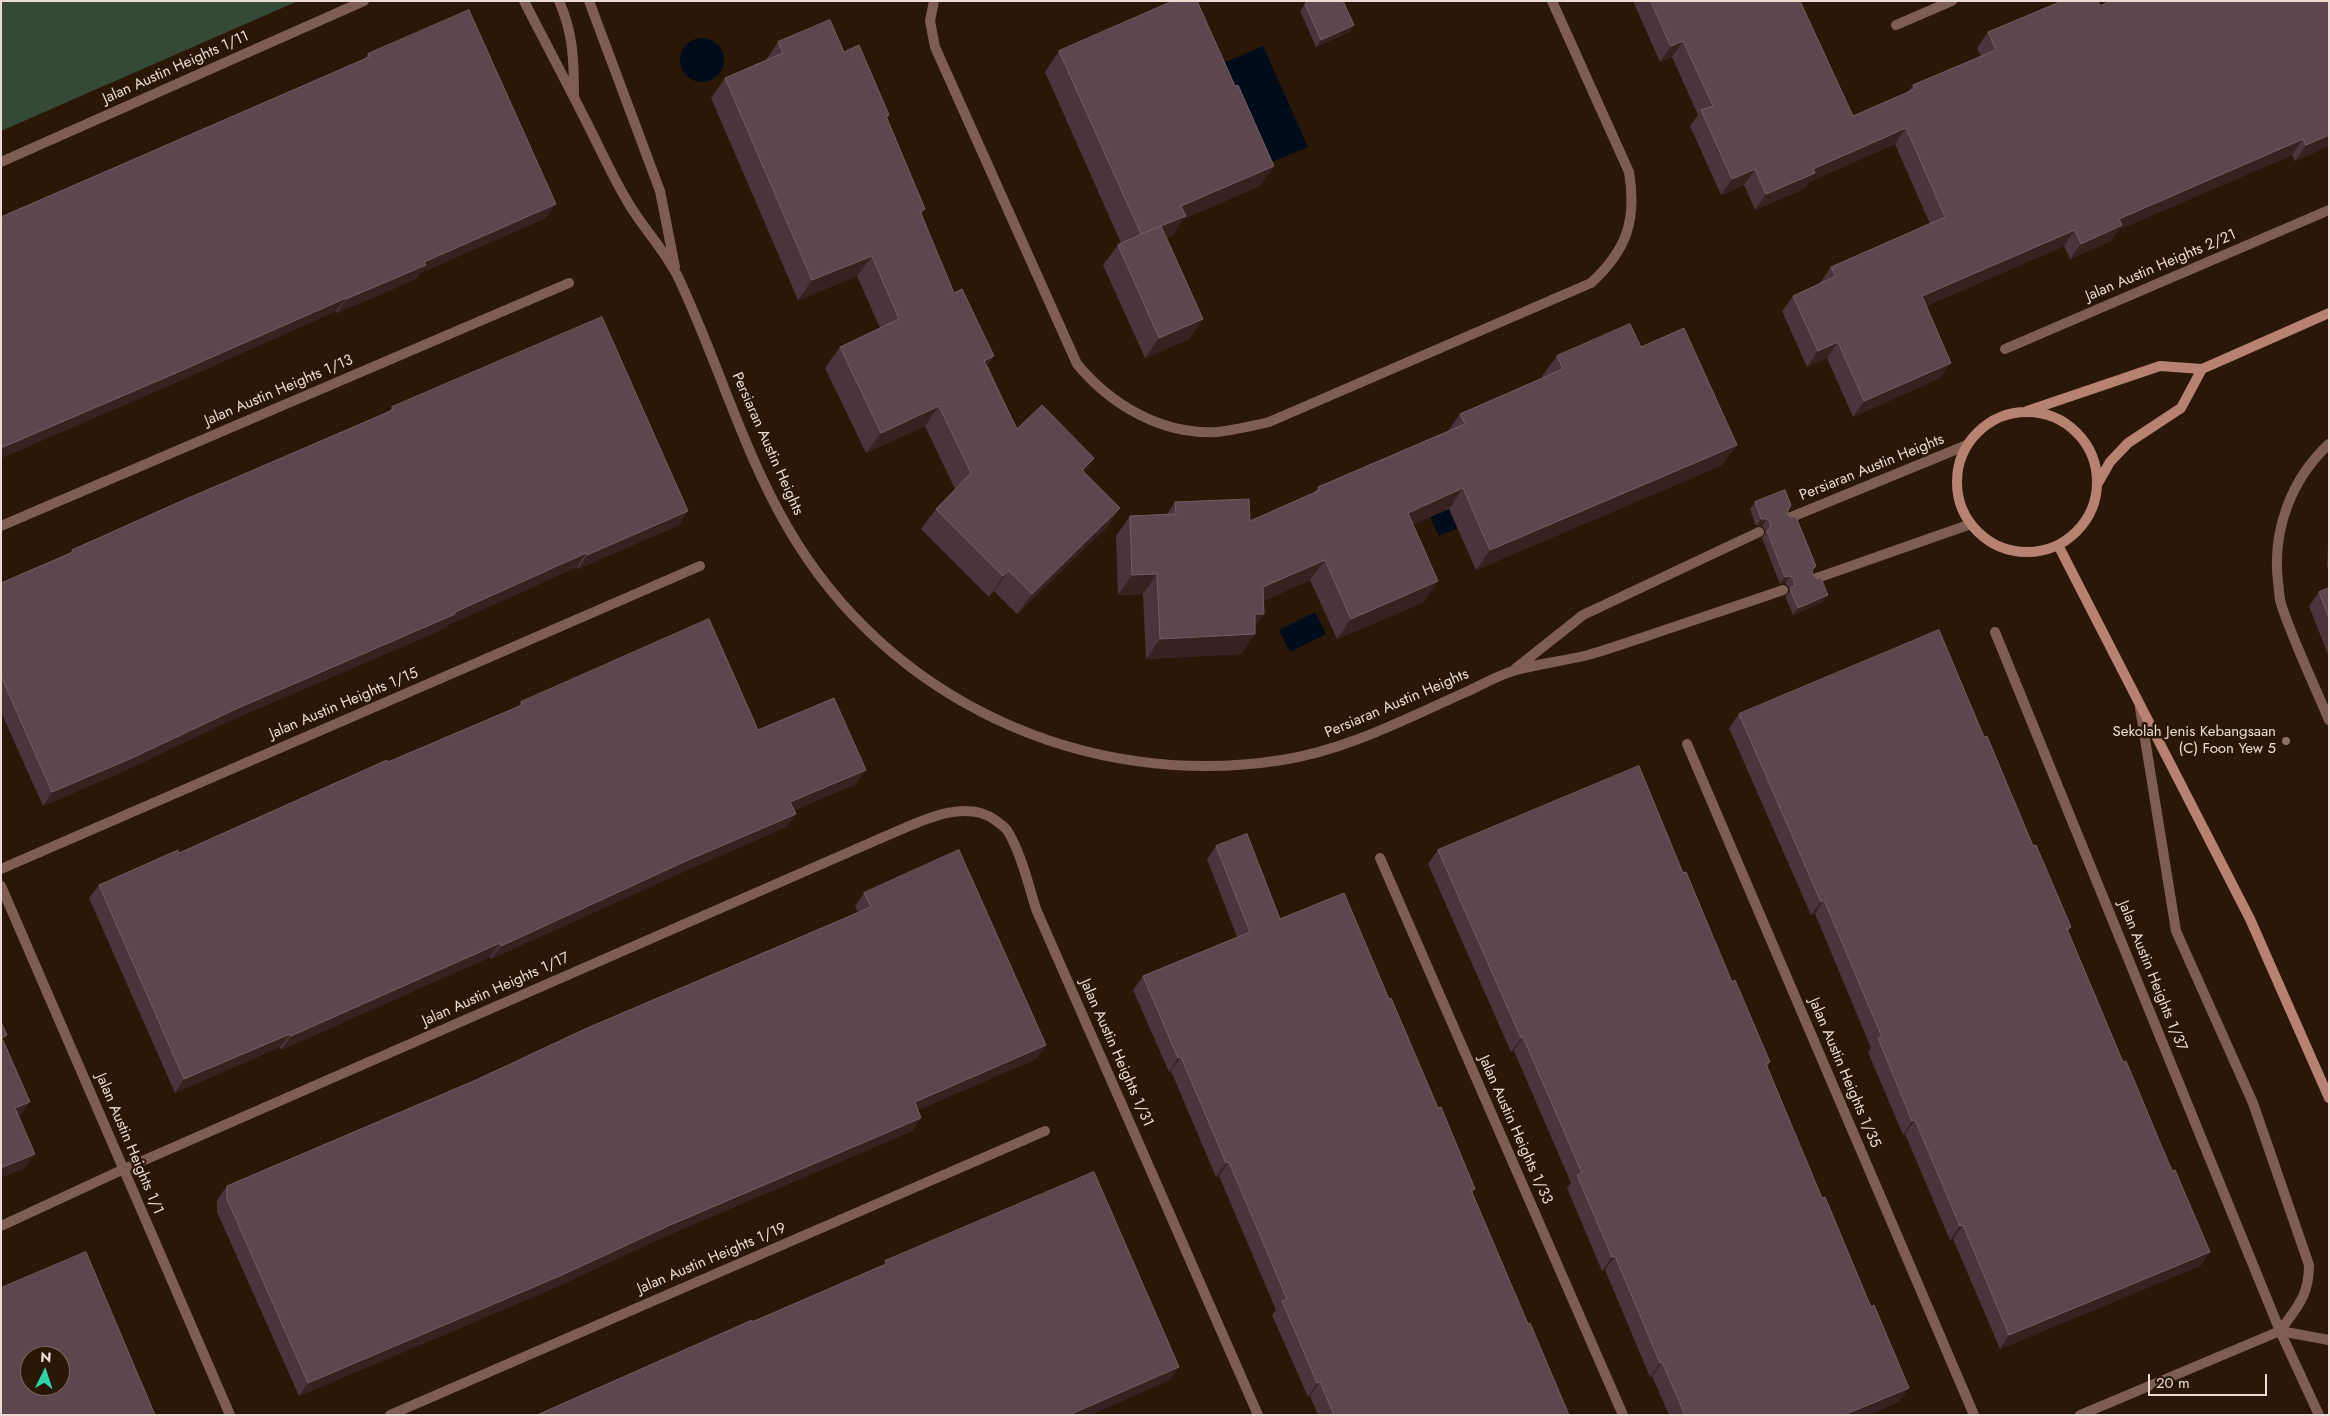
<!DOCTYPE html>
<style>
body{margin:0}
#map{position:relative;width:2330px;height:1416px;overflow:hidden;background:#2a1708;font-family:Jost,sans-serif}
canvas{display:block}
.frame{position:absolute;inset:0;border:2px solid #eadcd3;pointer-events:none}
.north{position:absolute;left:20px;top:1346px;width:50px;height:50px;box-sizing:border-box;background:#2a1708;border:1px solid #776659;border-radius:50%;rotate:4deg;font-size:14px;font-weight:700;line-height:20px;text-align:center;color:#eadcd3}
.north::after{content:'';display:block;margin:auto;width:18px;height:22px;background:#31d4a9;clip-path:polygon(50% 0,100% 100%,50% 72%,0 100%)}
.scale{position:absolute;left:2148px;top:1374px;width:119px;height:22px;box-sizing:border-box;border:2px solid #eadcd3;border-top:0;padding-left:6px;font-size:15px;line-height:18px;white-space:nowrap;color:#eadcd3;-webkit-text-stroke:4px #2a1708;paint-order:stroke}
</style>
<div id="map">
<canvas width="2330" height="1416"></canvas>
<div class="frame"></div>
<div class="north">N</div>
<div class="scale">20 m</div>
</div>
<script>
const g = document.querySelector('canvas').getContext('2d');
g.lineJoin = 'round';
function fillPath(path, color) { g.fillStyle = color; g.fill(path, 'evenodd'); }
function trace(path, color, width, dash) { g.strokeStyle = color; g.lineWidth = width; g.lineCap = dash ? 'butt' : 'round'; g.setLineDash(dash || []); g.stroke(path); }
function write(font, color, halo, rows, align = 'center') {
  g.font = font + ' Jost,sans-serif'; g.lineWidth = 5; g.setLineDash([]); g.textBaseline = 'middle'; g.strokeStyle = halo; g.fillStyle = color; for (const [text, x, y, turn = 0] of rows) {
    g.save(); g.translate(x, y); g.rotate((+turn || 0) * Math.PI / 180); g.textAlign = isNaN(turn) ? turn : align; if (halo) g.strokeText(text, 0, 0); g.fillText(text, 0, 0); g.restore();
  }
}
const green = new Path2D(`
 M1 1H298L1 131Z`);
const water = new Path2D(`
 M680 60a22 22 0 1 1 44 0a22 22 0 1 1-44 0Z
 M1263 46 1308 147 1262 166 1217 66Z
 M1474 498 1458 528 1439 536 1430 517Z
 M1315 612 1326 634 1290 652 1279 630Z`);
const lane = new Path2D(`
 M2329 444C2291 479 2272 531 2278 581 2279 589 2279 597 2281 604 2294 643 2313 682 2329 720`);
const street = new Path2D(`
 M524 1C546 44 569 87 591 131 602 153 613 177 626 199 641 226 664 249 678 277 717 359 742 449 788 528 888 701 1086 791 1282 760 1347 750 1407 718 1466 692 1481 685 1497 676 1513 671 1537 664 1564 661 1588 655 1610 649 1632 641 1653 634 1697 619 1740 605 1783 590
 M559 1C573 32 574 61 574 94
 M589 1 660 191 675 267
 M934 1 930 21 935 47 1077 364C1111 405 1162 435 1217 432 1235 430 1252 426 1269 422L1591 283C1627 250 1637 220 1629 172L1552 1
 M1896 25 1952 1
 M1 162 364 1
 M2005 349 2329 210
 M1789 518 1967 445
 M1 526 569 283
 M1814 579 1971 524
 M1995 632 2280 1331 2319 1415
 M1515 669 1583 615 1759 532
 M2140 708 2176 931 2253 1103 2309 1265C2309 1296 2297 1307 2280 1331
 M1687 744 1974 1415
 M1380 858 1623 1415
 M1 869 700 566
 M1 886 230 1415
 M1 1226 124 1169 879 839C912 826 962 796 995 820 999 823 1004 826 1007 830 1021 853 1028 883 1036 909L1258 1415
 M2280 1331 2329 1340
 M390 1415 1045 1131
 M2080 1415 2280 1331`);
const secondary = new Path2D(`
 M2027 411 2160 366 2202 369 2329 313
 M1957 482a70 70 0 1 1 140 0a70 70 0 1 1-140 0Z
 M2098 483 2110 462 2128 443 2181 408 2202 369
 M2058 545 2250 919 2329 1098`);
const wall = new Path2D(`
 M1633 1H1800L1853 116 1908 92 1913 85 1981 56 1977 48 1988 32 2100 6 2329 146 2295 161 2292 155 2118 230 2111 241 2070 259 2064 246 1926 306 1940 378 1853 417 1827 358 1807 367 1782 311 1793 296 1821 283H1820L1831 267 1930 224 1895 144 1809 182 1804 189 1755 210 1744 185 1721 195 1690 126 1698 115 1672 57 1660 62Z
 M1305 4 1354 25 1349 32 1316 47 1300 11Z
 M778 42 844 52 889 115 887 118 925 209 921 214 954 293 1017 429 1094 458 1084 472 1120 508 1106 528 1017 614 994 591 989 597 921 529 936 509 955 489 925 426 866 453 825 368 840 347 880 328 857 276 798 300 711 98 725 78 765 61Z
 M1059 51 1235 86 1274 166 1260 186 1183 219 1172 236 1167 238 1203 319 1189 339 1145 358 1103 265 1118 245 1121 243 1045 72Z
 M368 54 546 218 420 273 416 279 337 313 336 311 166 387 1 458V217L365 59Z
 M1641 347 1722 465 1476 570 1449 509 1413 524 1424 602 1337 639 1310 580 1263 601 1255 627V634L1241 654 1146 659 1143 594 1118 595 1116 536 1130 516 1167 514 1175 502 1250 521 1314 493 1318 487 1448 431 1460 414 1543 378 1542 376 1557 356Z
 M392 407 679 525 578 569 577 567 448 625 446 628 227 722 122 772 43 806 1 712V583L70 553 72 550 389 411Z
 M1755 502 1787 513 1816 566 1812 571 1813 575 1823 602 1793 615 1785 596 1790 591 1789 587 1785 583 1780 584 1762 538 1765 533V530L1762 526H1756L1750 509Z
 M2329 542V572L2327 565 2328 544Z
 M2329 588V657L2309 606 2319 592Z
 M521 702 758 730 856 784 794 810 796 814 786 827 676 875 491 959 490 957 281 1050 280 1047 175 1093 89 898 99 885 179 853 519 706Z
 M1739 714 1984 737 2071 927 2068 931 2123 1062 2210 1252 2200 1266 2000 1349 1953 1239 1950 1240 1905 1134 1903 1135 1868 1052 1871 1048 1815 914 1811 915 1729 728Z
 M1216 846 1280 919 1389 999 1475 1189 1472 1193 1528 1324 1569 1415H1318L1310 1396 1308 1397 1272 1315 1276 1310 1219 1176 1216 1177 1171 1071 1169 1072 1133 990 1143 976 1237 937 1207 859Z
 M1438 850 1683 873 1732 982 1770 1062 1767 1067 1899 1402 1868 1415H1669L1652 1376 1650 1377 1605 1270 1602 1271 1567 1188 1571 1183 1514 1051 1511 1052 1428 864Z
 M864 893 1046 1045 1036 1059 918 1110 921 1118 912 1131 659 1239 552 1289 299 1396 217 1212V1200L227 1186 476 1080 858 913 855 906Z`);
const shadedWall = new Path2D(`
 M1354 25 1349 32 1316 47 1321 40Z
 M1683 41 1672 57 1660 62 1671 46Z
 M1906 128 1895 144 1809 182 1804 189 1755 210 1766 194 1813 169Z
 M2329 135V146L2295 161 2306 145Z
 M2303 139 2292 155 2118 230 2111 241 2070 259 2081 244 2119 219Z
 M1274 166 1260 186 1183 219 1172 236 1126 255 1141 234 1181 206Z
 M1755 169 1744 185 1721 195 1732 179Z
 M556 204 546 218 420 273 416 279 337 313 346 299 424 262Z
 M2075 230 2064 246 1911 312 1922 296Z
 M872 256 857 276 798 300 812 280Z
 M346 298 336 311 166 387 1 458V448Z
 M1203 319 1189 339 1145 358 1159 338Z
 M1838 342 1827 358 1807 367 1818 351Z
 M994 356 980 376 984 361Z
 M1951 363 1940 378 1853 417 1864 401Z
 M939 406 925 426 866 453 881 433Z
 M1737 445 1722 465 1476 570 1490 550Z
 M1094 458 1080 478 1082 470Z
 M1463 488 1449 509 1393 533 1408 513Z
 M1120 508 1106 528 1017 614 1032 594Z
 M688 511 679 525 578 569 587 555Z
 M1761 519H1767L1762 526H1756Z
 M586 553 577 567 448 625 446 628 227 722 122 772 43 806 52 792 236 709Z
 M1325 560 1310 580 1249 607 1263 587Z
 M1009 571 994 591 989 597 1003 576Z
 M1157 574 1143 594 1118 595 1132 575Z
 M1790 576 1785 583 1780 584 1785 577Z
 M1438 581 1424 602 1337 639 1351 619Z
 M1828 595 1823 602 1793 615 1798 608Z
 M1255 614H1264L1250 634H1255L1241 654 1146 659 1160 639Z
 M866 770 856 784 781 816 790 802Z
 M796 814 786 827 676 875 491 959 501 946 686 861Z
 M1824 900 1815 914 1811 915 1821 902Z
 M500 943 490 957 281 1050 291 1036Z
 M290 1034 280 1047 175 1093 184 1079Z
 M1523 1037 1514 1051 1511 1052 1521 1038Z
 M1046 1045 1036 1059 905 1116 915 1102Z
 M1181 1057 1171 1071 1169 1072 1178 1058Z
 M30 1102 20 1116 5 1122 15 1108Z
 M921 1118 912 1131 659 1239 552 1289 299 1396 308 1383 668 1226Z
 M1915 1120 1905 1134 1903 1135 1912 1121Z
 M35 1154 25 1168 1 1178V1168Z
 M1229 1162 1219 1176 1216 1177 1226 1163Z
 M1963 1225 1953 1239 1950 1240 1960 1226Z
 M2210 1252 2200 1266 2000 1349 2009 1335Z
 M1615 1256 1605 1270 1602 1271 1612 1257Z
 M1662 1362 1652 1376 1650 1377 1660 1363Z
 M1179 1367 1170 1380 1091 1415H1069Z
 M1320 1382 1310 1396 1308 1397 1317 1383Z
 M1909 1388 1899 1402 1868 1415H1844Z`);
const building = new Path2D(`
 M1173 1H1197L1235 86 1238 85 1274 166 1181 206 1186 216 1141 234 1059 51Z
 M1310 1H1343L1354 25 1321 40 1305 4Z
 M1651 1H1800L1853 116 1915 89 1913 85 1996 50 1988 32 2062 1H2098L2100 6 2110 1H2329V135L2306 145 2303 139 2119 219 2122 225 2081 244 2075 230 1922 296 1951 363 1864 401 1838 342 1818 351 1793 296 1836 276 1831 267 1945 217 1906 128 1813 169 1815 173 1766 194 1755 169 1732 179 1701 110 1713 106 1683 41 1671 46Z
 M469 10 556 204 424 262 426 265 346 299V298L176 373 1 448V217L369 57 368 54Z
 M830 20 844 52 859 45 889 115 886 116 925 209 920 211 954 293 962 289 994 356 984 361 1017 429 1042 405 1094 458 1082 470 1120 508 1032 594 1009 571 1003 576 936 509 971 473 939 406 881 433 840 347 899 319 872 256 812 280 725 78 783 53 778 42Z
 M1161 226 1203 319 1159 338 1118 245Z
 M602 317 688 511 587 555 586 553 455 612V614L236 709 132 758 52 792 1 676V583L73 552 72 550 179 502 393 410 392 407Z
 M1630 324 1641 347 1684 328 1737 445 1490 550 1463 488 1408 513 1438 581 1351 619 1325 560 1263 587 1264 614H1255V634L1160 639 1157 574 1132 575 1130 516 1176 514 1175 502 1249 499 1250 521 1320 490 1318 487 1465 424 1460 414 1563 369 1557 356Z
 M1785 490 1791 505 1787 513 1790 517H1796L1816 566 1812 570 1813 575 1817 579 1821 578 1828 595 1798 608 1790 589 1795 585 1794 580 1790 576 1785 577 1767 531 1770 528V522L1767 519H1761L1755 502Z
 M2329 588V618L2319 592Z
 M709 619 758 730 834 698 866 770 790 802 796 814 686 861 501 946 500 943 291 1036 290 1034 184 1079 99 885 178 850 179 853 387 760 388 762 522 705 521 702Z
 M1939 630 1984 737 1987 736 2033 846 2036 845 2071 927 2067 929 2123 1062 2126 1061 2172 1171 2175 1170 2210 1252 2009 1335 1963 1225 1960 1226 1915 1120 1912 1121 1878 1038 1882 1037 1824 900 1821 902 1739 714Z
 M1639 766 1683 873 1686 872 1732 982 1735 980 1770 1062 1766 1064 1822 1198 1825 1197 1871 1307 1874 1305 1909 1388 1844 1415H1685L1662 1362 1660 1363 1615 1256 1612 1257 1577 1175 1582 1173 1523 1037 1521 1038 1438 850Z
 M1247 834 1280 919 1344 893 1389 999 1391 998 1438 1108 1441 1107 1475 1189 1471 1190 1528 1324 1530 1323 1569 1415H1334L1320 1382 1317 1383 1282 1301 1287 1299 1229 1162 1226 1163 1181 1057 1178 1058 1143 976 1250 932 1216 846Z
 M959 850 1046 1045 915 1102 921 1118 668 1226 562 1275 308 1383 227 1199V1186L476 1080 585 1029 871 907 864 893Z
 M1 1022 7 1035 2 1038 30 1102 15 1108 35 1154 1 1168Z
 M1094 1172 1179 1367 1069 1415H537L752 1320V1322L886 1264 885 1261Z
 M86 1252 155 1415H1V1288ZM30 1356H60V1386H30Z`);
const markers = [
 [2286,741,5,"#8d6e63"]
];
const streetNames = [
 ["Jalan Austin Heights 1/11",176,68,-24],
 ["Jalan Austin Heights 2/21",2161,266,-23],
 ["Jalan Austin Heights 1/13",279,391,-23],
 ["Persiaran Austin Heights",767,444,66],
 ["Persiaran Austin Heights",1872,468,-22],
 ["Jalan Austin Heights 1/15",344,704,-23],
 ["Persiaran Austin Heights",1397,704,-23],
 ["Jalan Austin Heights 1/37",2152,976,68],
 ["Jalan Austin Heights 1/17",496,990,-24],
 ["Jalan Austin Heights 1/31",1116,1053,66],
 ["Jalan Austin Heights 1/35",1844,1073,67],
 ["Jalan Austin Heights 1/33",1515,1130,66],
 ["Jalan Austin Heights 1/1",129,1144,67],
 ["Jalan Austin Heights 1/19",712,1259,-23]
];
const poiNames = [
 ["Sekolah Jenis Kebangsaan",2276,732],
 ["(C) Foon Yew 5",2276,749]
];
fillPath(green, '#364836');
fillPath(water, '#000c1a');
trace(lane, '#7e5d52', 10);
trace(street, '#7e5d52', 10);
trace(secondary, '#b78271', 10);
fillPath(wall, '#4c343c');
fillPath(shadedWall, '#372121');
fillPath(building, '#5d464d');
trace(building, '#735d62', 1);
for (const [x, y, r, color] of markers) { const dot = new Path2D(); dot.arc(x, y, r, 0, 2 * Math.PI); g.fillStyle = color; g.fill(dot); trace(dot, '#2a1708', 2); }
write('15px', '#eadcd3', '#2a1708', streetNames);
write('15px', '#eadcd3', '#2a1708', poiNames, 'right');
</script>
